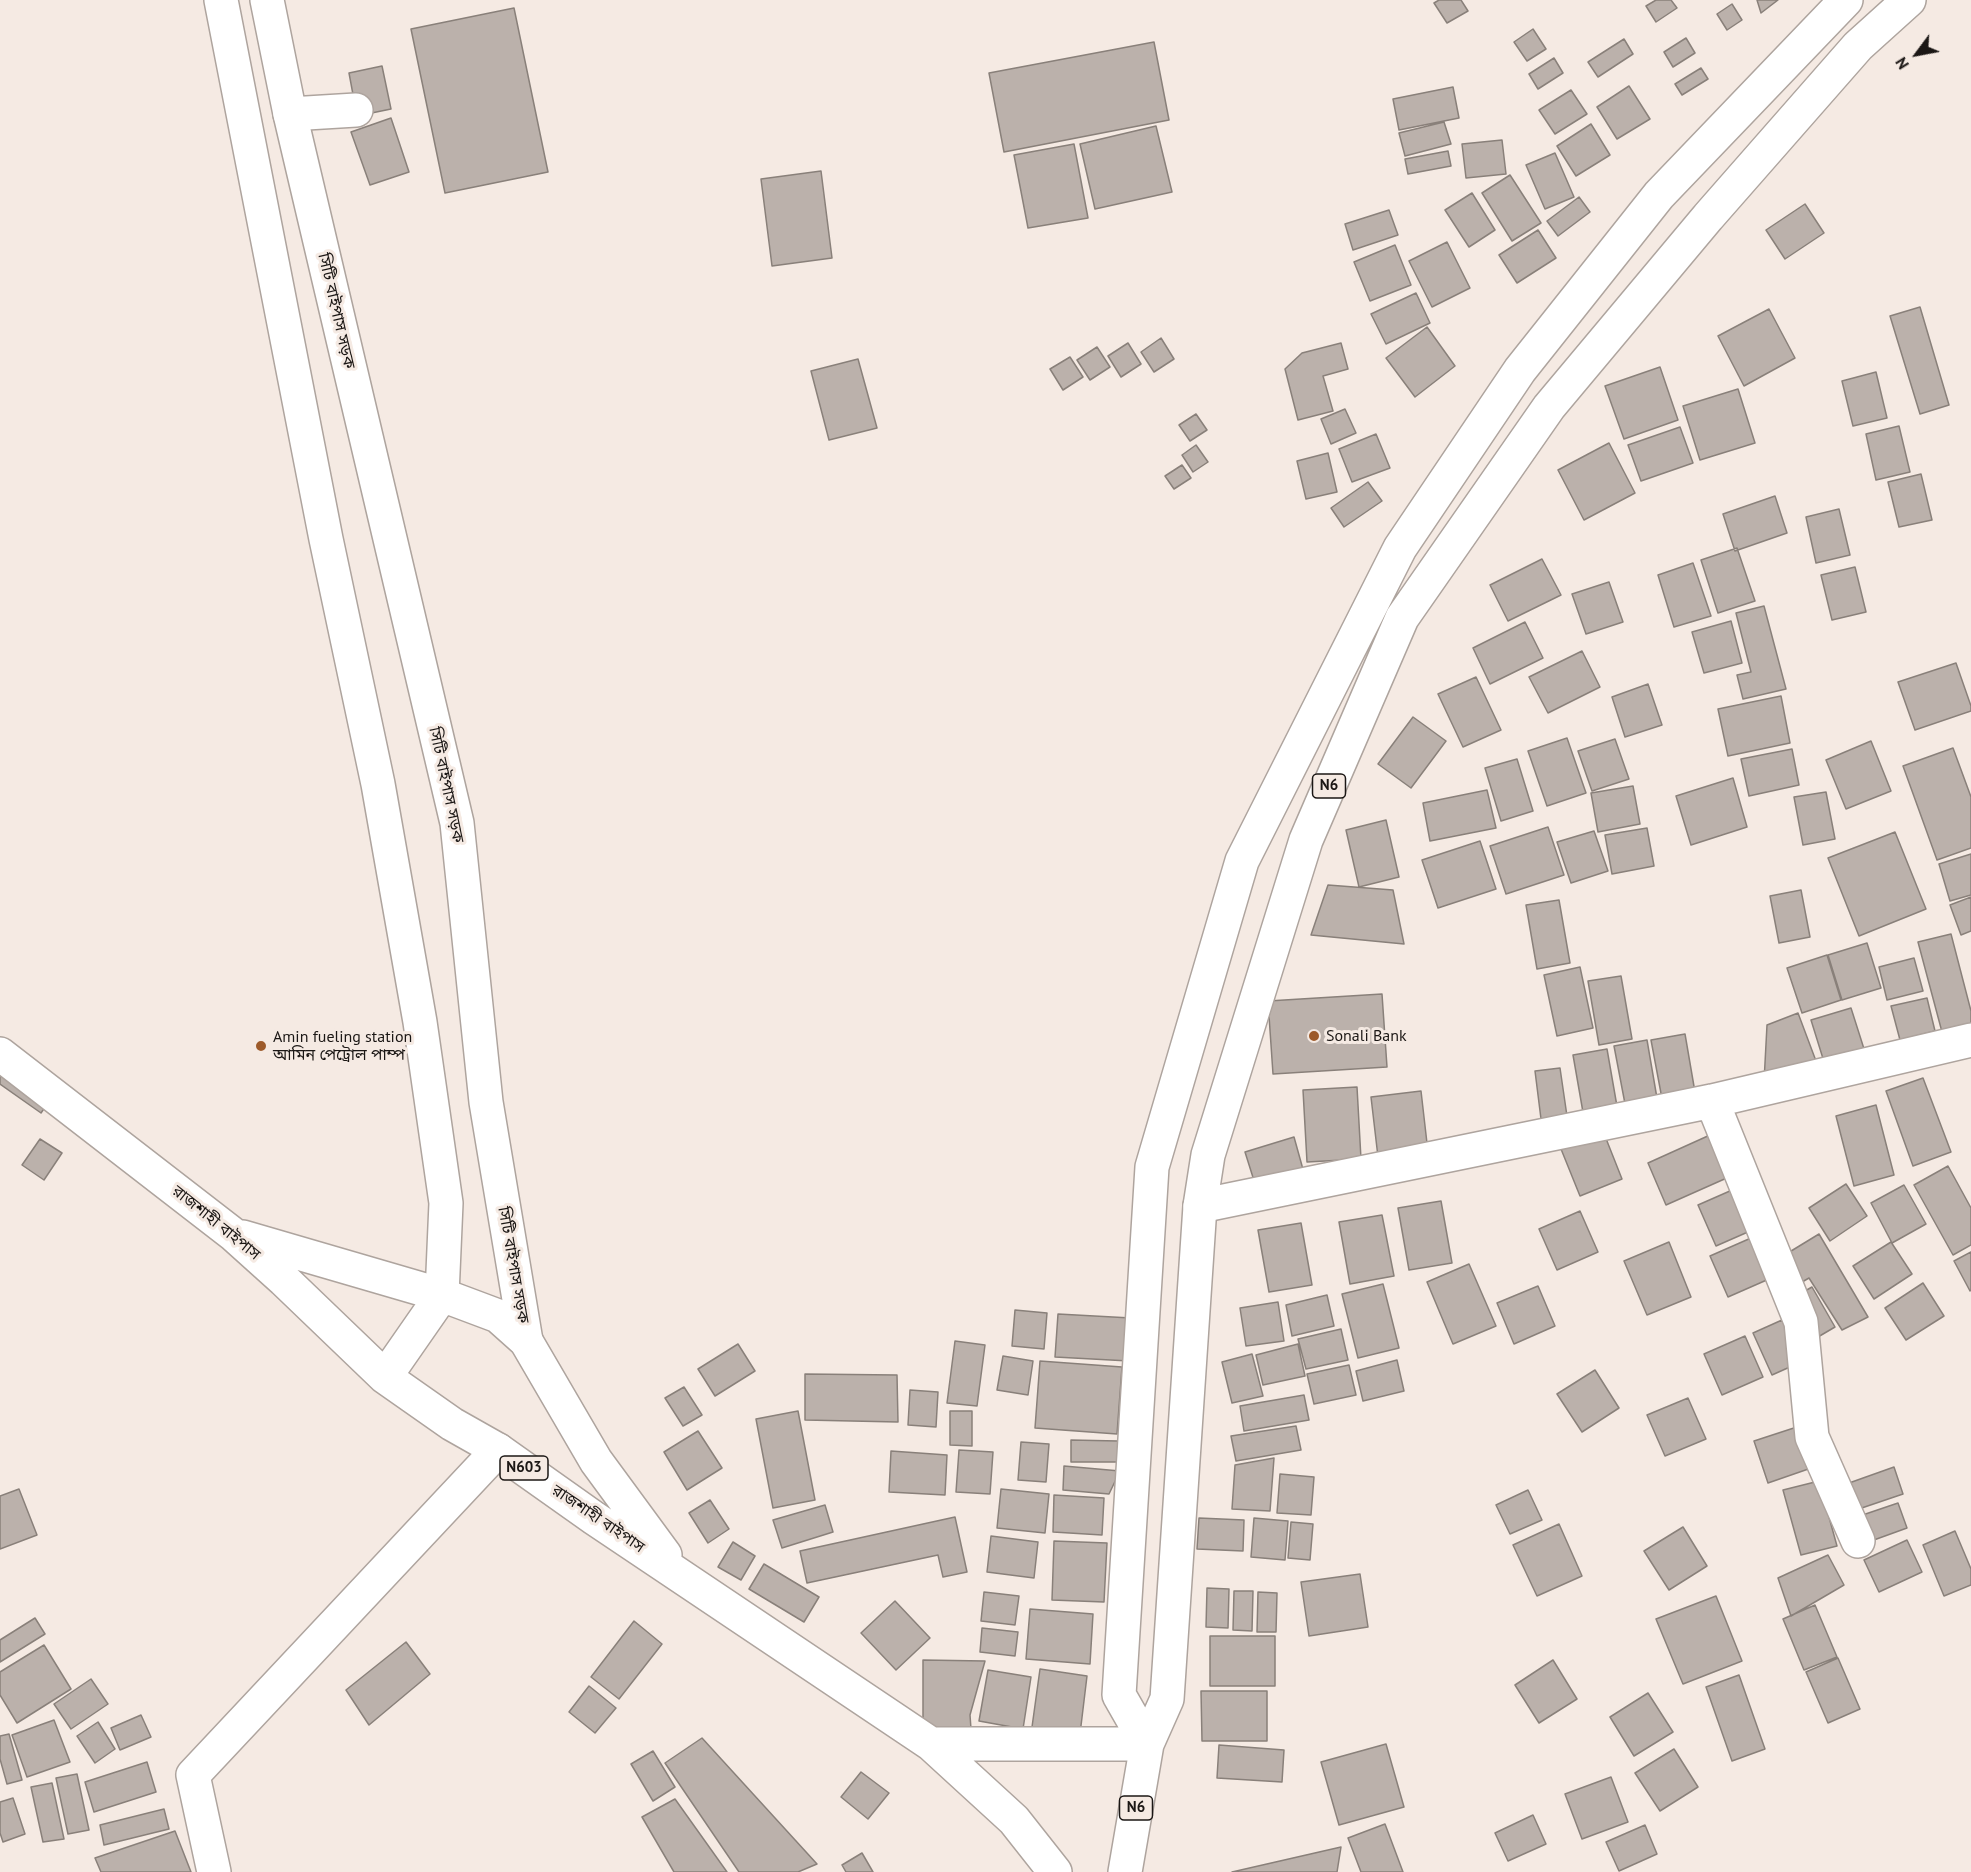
<!DOCTYPE html>
<meta charset="utf-8">
<style>
body{margin:0}
#map{position:relative;width:1971px;height:1872px;overflow:hidden;background:#f5eae3;font-family:"PT Sans",sans-serif}
canvas{display:block}
.north{position:absolute;left:1887px;top:24px;width:60px;height:60px;-webkit-text-stroke:4px #f5eae3;paint-order:stroke;rotate:238deg;font-size:16px;font-weight:700;line-height:24px;text-align:center;color:#1b1715}
.north::after{content:'';display:block;margin:auto;width:21px;height:27px;background:#1b1715;clip-path:polygon(50% 0,100% 100%,50% 72%,0 100%)}
</style>
<div id="map">
<canvas width="1971" height="1872"></canvas>
<div class="north">N</div>
</div>
<script>
const g = document.querySelector('canvas').getContext('2d');
g.lineJoin = 'round';
function fillPath(path, color) { g.fillStyle = color; g.fill(path, 'evenodd'); }
function trace(path, color, width, dash) { g.strokeStyle = color; g.lineWidth = width; g.lineCap = dash ? 'butt' : 'round'; g.setLineDash(dash || []); g.stroke(path); }
function write(font, color, halo, rows, align = 'center') {
  g.font = font + ' "PT Sans","Noto Sans Bengali",sans-serif'; g.lineWidth = 6; g.setLineDash([]); g.textBaseline = 'middle'; g.strokeStyle = halo; g.fillStyle = color; for (const [text, x, y, turn = 0] of rows) {
    g.save(); g.translate(x, y); g.rotate((+turn || 0) * Math.PI / 180); g.textAlign = isNaN(turn) ? turn : align; if (halo) g.strokeText(text, 0, 0); g.fillText(text, 0, 0); g.restore();
  }
}
const building = new Path2D(`
 M1439 0H1461L1468 11 1447 23 1434 3Z
 M1656 0H1671L1677 8 1656 22 1646 6Z
 M1757 0H1778L1761 13Z
 M1732 4 1742 20 1727 30 1717 14Z
 M514 8 548 172 445 193 411 29Z
 M1533 29 1546 49 1527 61 1514 42Z
 M1686 38 1695 53 1673 67 1664 52Z
 M1624 39 1633 54 1598 77 1588 62Z
 M1154 42 1169 120 1004 152 989 73Z
 M1554 58 1563 73 1538 89 1529 74Z
 M382 66 391 109 357 116 349 73Z
 M1701 68 1708 79 1682 95 1675 84Z
 M1629 86 1650 119 1617 139 1597 107Z
 M1453 87 1459 118 1399 130 1393 99Z
 M1571 90 1587 114 1555 134 1539 110Z
 M391 118 409 172 370 185 351 132Z
 M1444 122 1451 144 1405 156 1399 133Z
 M1591 124 1610 155 1576 176 1557 146Z
 M1156 126 1172 192 1095 209 1080 144Z
 M1502 140 1506 174 1466 178 1462 144Z
 M1074 144 1088 218 1028 228 1014 155Z
 M1448 151 1451 166 1408 174 1405 159Z
 M1555 153 1574 197 1545 209 1526 165Z
 M821 171 832 258 772 266 761 179Z
 M1510 175 1541 223 1512 241 1482 193Z
 M1472 193 1495 230 1469 247 1445 210Z
 M1579 197 1590 212 1558 236 1547 221Z
 M1805 204 1824 233 1785 259 1766 230Z
 M1389 210 1398 235 1353 250 1345 224Z
 M1538 230 1556 258 1517 283 1499 255Z
 M1447 242 1470 288 1432 307 1409 261Z
 M1395 245 1411 285 1370 301 1354 262Z
 M1416 293 1430 323 1386 344 1371 314Z
 M1920 307 1949 405 1920 414 1890 316Z
 M1769 309 1795 358 1744 386 1718 336Z
 M1427 327 1455 366 1415 397 1386 358Z
 M1161 338 1174 359 1154 372 1141 352Z
 M1128 343 1141 364 1121 377 1108 356Z
 M1341 343 1348 369 1323 376 1333 411 1298 420 1285 369 1302 353Z
 M1097 347 1110 367 1090 380 1077 360Z
 M1070 357 1083 377 1063 390 1050 369Z
 M858 359 877 428 829 440 811 371Z
 M1660 367 1678 420 1624 439 1605 386Z
 M1876 372 1887 418 1853 426 1842 381Z
 M1738 389 1755 443 1700 460 1683 406Z
 M1345 409 1356 433 1331 444 1321 419Z
 M1196 414 1207 430 1190 441 1179 425Z
 M1899 426 1910 472 1876 480 1866 434Z
 M1680 427 1693 463 1641 481 1628 445Z
 M1376 434 1390 468 1352 482 1339 449Z
 M1609 443 1635 493 1584 520 1558 470Z
 M1196 445 1208 462 1193 472 1182 455Z
 M1328 453 1337 492 1306 499 1297 461Z
 M1182 465 1191 478 1174 489 1165 476Z
 M1921 474 1932 520 1899 527 1888 482Z
 M1368 482 1382 501 1344 527 1331 508Z
 M1775 496 1787 533 1735 551 1723 514Z
 M1839 509 1850 555 1816 563 1806 517Z
 M1737 548 1755 601 1718 613 1701 560Z
 M1542 559 1561 595 1508 621 1490 585Z
 M1693 563 1711 616 1674 627 1658 575Z
 M1855 567 1866 612 1832 620 1821 575Z
 M1609 582 1623 622 1586 634 1572 594Z
 M1764 606 1786 689 1743 699 1737 675 1751 672 1736 613Z
 M1731 621 1742 663 1704 673 1692 632Z
 M1525 622 1543 658 1490 684 1473 648Z
 M1582 651 1600 687 1548 713 1529 677Z
 M1956 663 1971 706V711L1915 730 1898 682Z
 M1476 677 1501 730 1463 747 1438 694Z
 M1648 684 1662 725 1625 737 1612 697Z
 M1781 696 1790 743 1728 756 1718 709Z
 M1413 717 1446 741 1411 788 1378 764Z
 M1567 738 1586 793 1547 806 1528 751Z
 M1615 739 1629 779 1592 791 1578 751Z
 M1871 741 1891 791 1846 809 1826 760Z
 M1953 748 1971 797V848L1937 860 1903 766Z
 M1792 749 1799 785 1749 796 1741 759Z
 M1517 759 1533 811 1501 821 1485 768Z
 M1733 778 1747 827 1691 845 1676 796Z
 M1633 786 1640 824 1598 832 1591 793Z
 M1487 790 1496 828 1430 841 1423 803Z
 M1826 792 1835 839 1803 845 1794 797Z
 M1386 820 1399 877 1359 887 1346 830Z
 M1548 827 1564 875 1506 894 1490 846Z
 M1647 828 1654 866 1612 874 1605 835Z
 M1594 831 1608 871 1571 883 1557 842Z
 M1895 832 1926 909 1859 936 1828 858Z
 M1480 841 1496 889 1438 908 1422 860Z
 M1971 854V895L1950 901 1939 864Z
 M1328 885 1393 890 1404 944 1311 935Z
 M1801 890 1810 937 1779 943 1770 896Z
 M1971 897V931L1961 935 1950 905Z
 M1559 900 1570 963 1537 969 1526 905Z
 M1951 934 1971 1011V1024L1942 1032 1918 942Z
 M1867 943 1881 988 1842 1000 1828 955Z
 M1827 955 1841 1000 1802 1013 1787 968Z
 M1914 958 1923 991 1887 1000 1879 967Z
 M1580 967 1593 1028 1557 1036 1544 975Z
 M1621 976 1632 1039 1599 1045 1588 981Z
 M1382 994 1387 1067 1273 1074 1268 1001Z
 M1927 998 1935 1031 1900 1040 1891 1006Z
 M1851 1008 1865 1052 1825 1065 1811 1020Z
 M1798 1013 1819 1069 1764 1082 1767 1025Z
 M1685 1034 1696 1098 1663 1104 1651 1040Z
 M1647 1040 1658 1104 1626 1109 1614 1046Z
 M1607 1049 1618 1112 1584 1118 1573 1055Z
 M0 1060 52 1097 41 1113 0 1084Z
 M1560 1068 1568 1123 1542 1127 1535 1071Z
 M1923 1078 1951 1152 1913 1166 1886 1091Z
 M1357 1087 1361 1159 1307 1162 1303 1090Z
 M1421 1091 1428 1152 1378 1157 1371 1097Z
 M1876 1105 1894 1175 1854 1186 1836 1116Z
 M1603 1131 1622 1179 1580 1196 1561 1149Z
 M1710 1135 1729 1177 1666 1205 1648 1163Z
 M1294 1137 1304 1173 1256 1187 1245 1152Z
 M40 1139 62 1153 44 1180 22 1165Z
 M1948 1166 1971 1208V1245L1953 1255 1914 1185Z
 M1846 1184 1867 1216 1830 1241 1809 1208Z
 M1904 1185 1926 1224 1892 1243 1871 1203Z
 M1739 1187 1757 1228 1716 1246 1698 1205Z
 M1441 1201 1452 1263 1409 1270 1398 1208Z
 M1580 1211 1598 1252 1557 1270 1539 1229Z
 M1382 1215 1394 1276 1350 1284 1339 1222Z
 M1301 1223 1312 1285 1269 1292 1258 1230Z
 M1819 1234 1868 1317 1842 1330 1809 1278 1790 1289 1778 1259Z
 M1751 1238 1769 1279 1728 1297 1710 1256Z
 M1669 1242 1691 1297 1647 1315 1624 1261Z
 M1891 1242 1912 1274 1874 1299 1853 1266Z
 M1971 1252V1290L1970 1291 1954 1261Z
 M1469 1264 1496 1326 1453 1344 1427 1282Z
 M1923 1283 1944 1316 1906 1340 1885 1308Z
 M1383 1284 1399 1348 1358 1358 1342 1294Z
 M1538 1286 1555 1326 1514 1344 1497 1303Z
 M1812 1287 1835 1327 1806 1344 1782 1304Z
 M1327 1295 1334 1326 1292 1336 1286 1305Z
 M1278 1302 1284 1341 1246 1346 1240 1308Z
 M1015 1310 1047 1313 1044 1349 1012 1346Z
 M1058 1314 1131 1318 1129 1361 1055 1357Z
 M1782 1320 1801 1362 1772 1375 1753 1333Z
 M1341 1329 1348 1360 1306 1369 1298 1339Z
 M1745 1336 1763 1377 1722 1395 1704 1354Z
 M955 1341 985 1345 977 1406 947 1403Z
 M738 1344 755 1371 715 1396 698 1369Z
 M1298 1344 1305 1376 1263 1385 1256 1355Z
 M1252 1354 1263 1396 1232 1403 1222 1362Z
 M1003 1356 1033 1361 1028 1395 997 1390Z
 M1397 1360 1404 1391 1363 1401 1356 1371Z
 M1040 1361 1122 1367 1117 1434 1035 1428Z
 M1349 1365 1356 1395 1314 1404 1307 1374Z
 M1595 1370 1619 1408 1582 1432 1557 1394Z
 M805 1374 897 1375 898 1422 805 1420Z
 M684 1387 702 1415 683 1426 665 1398Z
 M910 1390 938 1392 936 1427 908 1425Z
 M1304 1395 1309 1420 1244 1431 1240 1406Z
 M1688 1398 1706 1439 1665 1456 1647 1415Z
 M798 1411 815 1500 773 1508 756 1419Z
 M950 1411H972V1446L950 1445Z
 M1803 1425 1817 1466 1768 1483 1754 1441Z
 M1296 1426 1301 1450 1236 1461 1231 1436Z
 M698 1431 722 1468 687 1490 664 1452Z
 M1071 1440 1118 1441 1119 1462H1071Z
 M1021 1442 1049 1444 1046 1482 1018 1480Z
 M959 1450 993 1452 990 1494 956 1492Z
 M891 1451 947 1455 945 1495 889 1492Z
 M1274 1458 1270 1511 1232 1509 1235 1465Z
 M1064 1466 1120 1471 1109 1494 1063 1490Z
 M1894 1467 1903 1494 1844 1514 1835 1488Z
 M1280 1474 1314 1477 1311 1515 1277 1513Z
 M1819 1481 1837 1546 1801 1555 1783 1490Z
 M19 1489 37 1535 0 1549V1496Z
 M1001 1489 1049 1494 1045 1533 997 1528Z
 M1528 1490 1542 1520 1510 1534 1496 1505Z
 M1054 1495 1104 1498 1102 1535 1053 1532Z
 M710 1500 729 1529 708 1543 689 1513Z
 M1898 1503 1907 1528 1849 1549 1839 1523Z
 M825 1505 833 1532 782 1548 773 1520Z
 M955 1517 967 1572 943 1577 938 1555 807 1583 800 1551Z
 M1199 1518 1244 1520 1243 1551 1197 1549Z
 M1254 1518 1288 1521 1285 1560 1251 1557Z
 M1291 1522 1313 1524 1310 1560 1288 1558Z
 M1559 1524 1582 1576 1537 1596 1513 1545Z
 M1683 1527 1707 1566 1669 1590 1644 1551Z
 M1955 1531 1971 1569V1585L1944 1596 1923 1545Z
 M991 1536 1038 1542 1034 1578 987 1572Z
 M1907 1540 1922 1572 1879 1592 1864 1560Z
 M1054 1541 1107 1543 1104 1602 1052 1600Z
 M733 1542 755 1556 741 1580 718 1567Z
 M1828 1555 1844 1585 1791 1616 1778 1578Z
 M764 1564 819 1597 804 1622 749 1589Z
 M1360 1574 1368 1627 1309 1636 1301 1582Z
 M1207 1588 1229 1589 1228 1628 1206 1627Z
 M1234 1591H1253L1252 1631 1233 1630Z
 M984 1592 1019 1596 1015 1625 981 1621Z
 M1258 1592 1277 1593 1276 1632H1257Z
 M1716 1596 1742 1661 1683 1684 1656 1619Z
 M895 1601 930 1638 896 1670 861 1633Z
 M1815 1605 1837 1657 1804 1670 1783 1619Z
 M1030 1609 1093 1614 1090 1664 1026 1659Z
 M35 1618 45 1634 0 1662V1640Z
 M634 1621 662 1644 619 1699 591 1677Z
 M982 1628 1018 1632 1015 1656 980 1652Z
 M1210 1636H1275V1686H1210Z
 M406 1642 430 1674 369 1725 346 1690Z
 M44 1645 71 1689 17 1723 0 1695V1672Z
 M1838 1658 1860 1709 1828 1723 1806 1672Z
 M923 1660 985 1661 970 1715 971 1729 923 1730Z
 M1553 1660 1577 1699 1539 1723 1515 1685Z
 M1040 1669 1087 1676 1080 1734 1032 1727Z
 M988 1670 1031 1677 1023 1729 979 1721Z
 M1739 1675 1765 1749 1732 1761 1706 1687Z
 M91 1679 108 1704 71 1729 54 1704Z
 M589 1686 616 1708 595 1733 569 1712Z
 M1201 1691H1267V1741H1202Z
 M1648 1693 1673 1732 1634 1756 1610 1717Z
 M141 1715 151 1737 120 1750 111 1728Z
 M54 1720 70 1762 27 1777 12 1735Z
 M98 1722 115 1749 95 1763 77 1736Z
 M9 1734 22 1780 7 1784 0 1759V1736Z
 M702 1738 817 1864 798 1872H739L665 1763Z
 M1386 1744 1404 1807 1339 1825 1321 1762Z
 M1219 1745 1284 1750 1282 1782 1217 1778Z
 M1674 1749 1698 1787 1660 1811 1635 1773Z
 M653 1751 675 1787 653 1801 631 1764Z
 M147 1762 156 1792 94 1812 85 1782Z
 M861 1772 889 1793 868 1819 841 1797Z
 M77 1774 89 1830 68 1834 56 1778Z
 M1611 1777 1628 1822 1582 1839 1565 1794Z
 M52 1783 64 1839 43 1842 31 1787Z
 M13 1798 25 1834 3 1842 0 1833V1802Z
 M675 1799 727 1872H674L642 1817Z
 M164 1809 169 1829 104 1845 100 1825Z
 M1533 1815 1546 1844 1508 1861 1495 1833Z
 M1385 1824 1403 1872H1361L1348 1838Z
 M1645 1825 1657 1854 1619 1871 1606 1842Z
 M175 1831 191 1872H101L95 1858Z
 M1341 1847 1337 1872H1232Z
 M862 1853 873 1872H846L842 1865Z`);
const minor = new Path2D(`
 M290 114 356 110
 M1712 1101 1801 1322 1812 1437 1858 1541
 M1200 1206 1712 1101 1971 1040
 M214 1872 193 1775 498 1450`);
const major = new Path2D(`
 M221 0 326 539 378 784 420 1022 446 1203 442 1295
 M267 0 290 114 457 823 486 1102 526 1341`);
const highway = new Path2D(`
 M0 1054 234 1235 284 1280 385 1377 452 1424 498 1450 594 1518 931 1744 1014 1820 1055 1872
 M243 1237 442 1295 498 1316 526 1341 596 1461 665 1555
 M385 1377 442 1295
 M931 1744H1147
 M1147 1744 1119 1695 1152 1167 1242 861 1400 548 1520 370 1659 195 1846 0
 M1125 1872 1147 1744 1167 1699 1200 1206 1208 1155 1306 840 1402 618 1549 407 1708 217 1858 46 1909 0`);
const markers = [
 [1314,1036,6,"#9d5a2a"],
 [261,1046,6,"#9d5a2a"]
];
const shields = [
 [1329,786,33],
 [524,1468,48],
 [1136,1808,33]
];
const shieldNames = [
 ["N6",1329,786],
 ["N603",524,1468],
 ["N6",1136,1808]
];
const streetNames = [
 ["সিটি বাইপাস সড়ক",336,311,77],
 ["সিটি বাইপাস সড়ক",446,785,78],
 ["রাজশাহী বাইপাস",216,1223,39],
 ["সিটি বাইপাস সড়ক",513,1265,80],
 ["রাজশাহী বাইপাস",598,1519,34]
];
const poiNames = [
 ["Sonali Bank",1326,1036],
 ["Amin fueling station",273,1037],
 ["আমিন পেট্রোল পাম্প",273,1055]
];
fillPath(building, '#bbb1ab');
trace(building, '#89807a', 1.5);
trace(minor, '#aea49e', 36);
trace(major, '#aea49e', 36);
trace(highway, '#aea49e', 36);
trace(minor, '#fff', 33);
trace(major, '#fff', 33);
trace(highway, '#fff', 33);
for (const [x, y, r, color] of markers) { const dot = new Path2D(); dot.arc(x, y, r, 0, 2 * Math.PI); g.fillStyle = color; g.fill(dot); trace(dot, '#f5eae3', 2); }
for (const [x, y, w] of shields) { const box = new Path2D(); box.roundRect(x - w / 2, y - 12, w, 24, 4.5); g.fillStyle = '#f5eae3'; g.fill(box); trace(box, '#1b1715', 1.5); }
write('bold 15px', '#1b1715', null, shieldNames);
write('16px', '#1b1715', '#f5eae3', streetNames);
write('16px', '#1b1715', '#f5eae3', poiNames, 'left');
</script>
